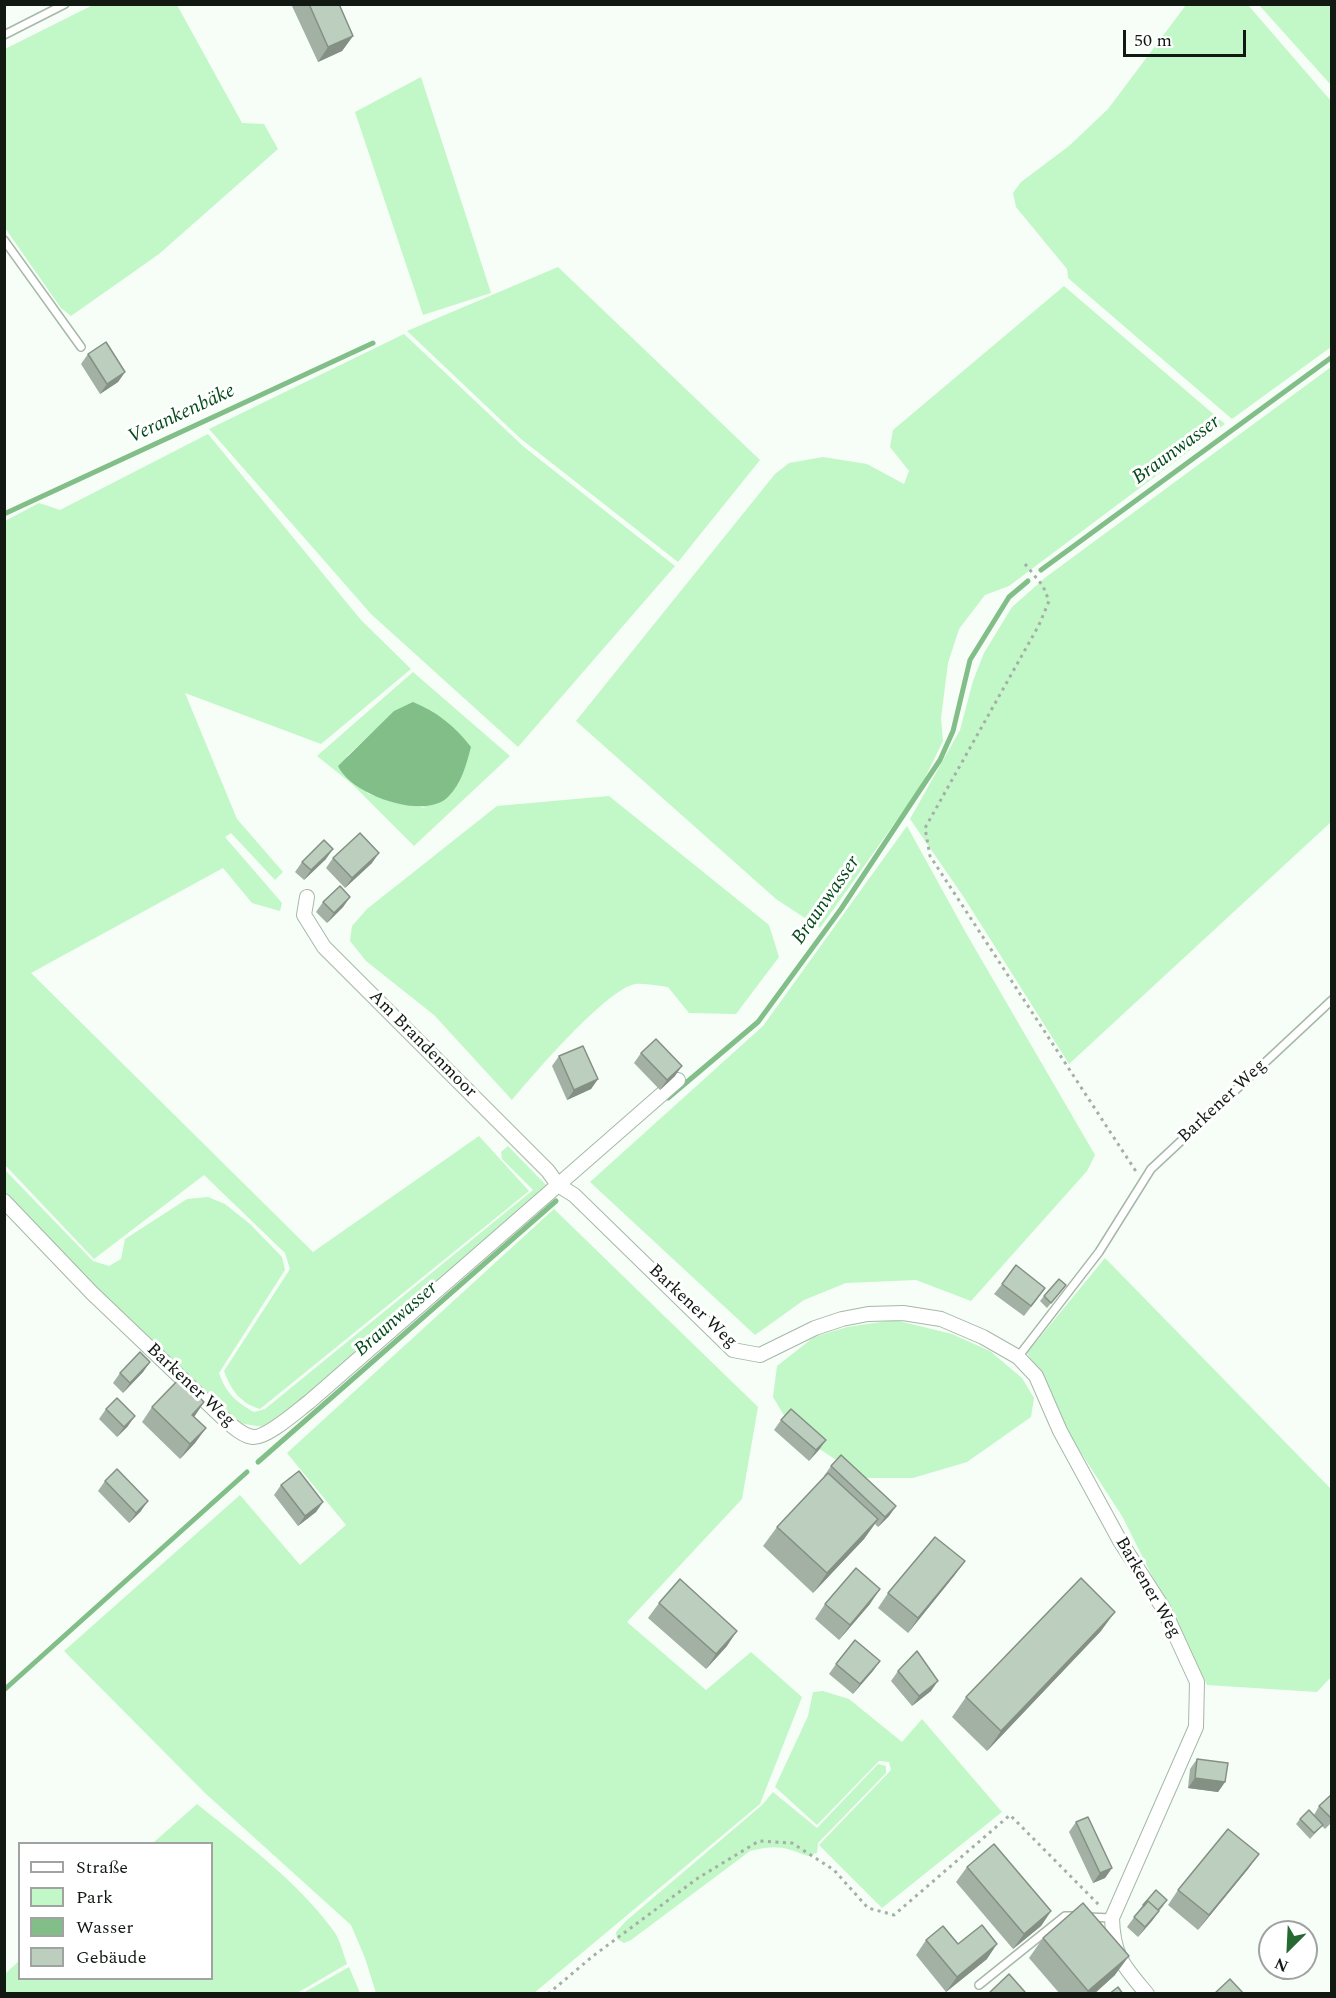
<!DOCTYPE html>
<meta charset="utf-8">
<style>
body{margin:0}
#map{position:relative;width:1336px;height:1998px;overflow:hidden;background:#f6fef7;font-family:Spectral,serif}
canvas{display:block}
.frame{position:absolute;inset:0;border:6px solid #121913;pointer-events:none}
.legend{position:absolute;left:18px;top:1842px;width:195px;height:138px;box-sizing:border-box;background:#fff;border:2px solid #a0a3a1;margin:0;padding:8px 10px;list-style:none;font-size:18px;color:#121913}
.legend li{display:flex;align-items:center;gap:12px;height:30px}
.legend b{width:30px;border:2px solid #a0a3a1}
.north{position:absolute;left:1258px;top:1920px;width:60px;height:60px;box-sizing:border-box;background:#fff;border:2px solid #a0a3a1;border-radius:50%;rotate:204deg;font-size:16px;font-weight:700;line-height:24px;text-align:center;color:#121913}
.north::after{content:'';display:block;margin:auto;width:21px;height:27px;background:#266933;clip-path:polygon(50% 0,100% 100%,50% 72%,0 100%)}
.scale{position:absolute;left:1123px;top:30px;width:123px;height:27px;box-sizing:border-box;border:3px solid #121913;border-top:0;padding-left:8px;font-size:18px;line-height:21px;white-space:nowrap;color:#121913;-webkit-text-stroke:4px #fff;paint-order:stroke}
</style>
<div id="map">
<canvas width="1336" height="1998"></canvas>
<div class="frame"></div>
<ul class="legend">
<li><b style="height:8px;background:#fff"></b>Straße</li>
<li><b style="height:16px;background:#c2f7c7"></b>Park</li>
<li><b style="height:16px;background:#81be88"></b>Wasser</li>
<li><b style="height:16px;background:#bccebd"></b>Gebäude</li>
</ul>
<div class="north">N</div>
<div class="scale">50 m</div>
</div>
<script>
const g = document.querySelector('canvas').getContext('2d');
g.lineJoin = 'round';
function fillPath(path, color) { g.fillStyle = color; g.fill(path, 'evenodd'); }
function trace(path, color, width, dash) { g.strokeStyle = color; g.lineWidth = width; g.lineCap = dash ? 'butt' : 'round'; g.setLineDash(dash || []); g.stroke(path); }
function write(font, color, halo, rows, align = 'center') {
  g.font = font + ' Spectral,serif'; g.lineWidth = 6; g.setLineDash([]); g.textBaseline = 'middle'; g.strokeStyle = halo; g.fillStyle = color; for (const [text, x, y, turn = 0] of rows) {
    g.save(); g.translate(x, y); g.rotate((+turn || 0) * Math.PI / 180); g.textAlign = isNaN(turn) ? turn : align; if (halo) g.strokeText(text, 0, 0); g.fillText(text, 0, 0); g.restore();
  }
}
const green = new Path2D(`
 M95 4 177 5 242 123 264 124 278 149 159 254 71 316 61 308 5 228V49Z
 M1186 5H1248L1331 101V347L1232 419 1068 278 1067 269 1016 207 1013 193 1021 182 1069 146 1108 109Z
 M1259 5H1331V85Z
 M421 77 491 293 423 315 355 112Z
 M558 267 760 460 678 562 521 439 407 331Z
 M1064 286 1225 424 1009 586 985 595 959 629 948 663 941 718 943 741 921 786 820 928 776 899 576 721 775 474 789 463 823 457 867 464 904 484 909 471 890 447 893 430Z
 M404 334 524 447 675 566 518 747 371 614 209 429Z
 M1331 367V822L1069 1064 963 896 910 819 960 730 973 681 984 653 1012 607 1046 577Z
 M208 434 361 620 411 669 321 744 185 693 237 819 283 872 275 880 231 833 225 837 282 903 280 911 252 903 223 868 31 973 313 1252 479 1136 529 1191 260 1409C240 1403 231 1390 224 1371L290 1269 285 1253 204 1175 94 1259 5 1165V521L39 503 60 510Z
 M413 672 510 756 414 846 352 784 317 756ZM376 729 425 808 368 794 347 756Z
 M609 796 769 925 779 957 736 1014 689 1013 668 987C658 986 646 983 636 984 608 987 532 1076 512 1100L434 1015 366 961 350 941 352 926 367 909 497 806Z
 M907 826 966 933 1095 1155 1087 1171 971 1301 916 1280 846 1283 804 1300 755 1335 590 1182 763 1026Z
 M508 1146 549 1188 307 1400 264 1427 244 1424 225 1414 91 1287 5 1195 4 1169 93 1261 109 1266 121 1259 125 1239 187 1199 208 1197 225 1204 250 1224 282 1257 285 1270 219 1373C226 1393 236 1402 254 1412L265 1409 533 1190 502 1159 501 1152Z
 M554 1209 758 1407 742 1499 627 1622 706 1690 751 1652 802 1697 760 1804 534 1993H376L365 1958 351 1925 205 1793 64 1651 240 1495 300 1565 346 1525 287 1453Z
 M1105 1258 1331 1489V1677L1317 1692 1207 1685 1122 1516 1059 1419 1042 1377 1027 1353Z
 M895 1320 952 1334 990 1351 1022 1378 1034 1398 1031 1417 967 1462 913 1478H864L821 1450 785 1417 773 1397 777 1366 814 1337 847 1327Z
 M823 1691 849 1699 902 1742 922 1719 1002 1812 882 1908 819 1845 891 1770 889 1762 879 1761 817 1825 775 1787 808 1716 813 1692Z
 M878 1764 886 1766V1773L818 1843 817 1853 808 1856C785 1847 775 1844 750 1851L631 1940 624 1943 617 1939 616 1932 626 1921 762 1805 773 1792 817 1828Z
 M197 1804C244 1842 297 1881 333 1930 340 1939 343 1953 347 1964L297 1993H5V1974L19 1961 20 1978H212V1844L153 1843Z
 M349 1967 360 1993H303Z`);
const water = new Path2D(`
 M413 702C437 712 455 726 471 747 466 765 462 783 448 797 424 821 350 794 338 766L394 711Z`);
const stream = new Path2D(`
 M4 514 373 343
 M1041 570 1332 357
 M668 1098 758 1022 841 909 940 760 953 731 970 660 1009 597 1028 581
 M258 1462 556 1201
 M4 1690 247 1472`);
const path = new Path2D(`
 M1025 564 1043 586 1049 601 1039 625 925 828 930 856 1137 1173
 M548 1994 593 1956 698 1878 759 1841 792 1843 834 1870 868 1908 894 1915 1010 1815 1100 1906`);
const lane = new Path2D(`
 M4 35 65 4
 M4 240 81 347
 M1018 1357 1099 1252 1151 1169 1332 1000
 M1087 1917 1112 1918
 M979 1985 1065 1916H1076`);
const street = new Path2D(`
 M307 897 304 915 324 947 548 1171 558 1185 678 1080
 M4 1201 92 1293 222 1417C230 1424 242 1436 253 1437 267 1438 297 1411 309 1402L558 1185 574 1195 733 1350 760 1355 815 1328 842 1319 868 1314 903 1313 941 1319 983 1337 1018 1357 1036 1376 1060 1431 1120 1541 1163 1608 1197 1682 1196 1727 1112 1918C1113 1956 1123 1965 1147 1994`);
const wall = new Path2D(`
 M293 4H339L353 36 342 51 318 62 292 6Z
 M88 354 125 372 118 382 100 394 81 364Z
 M333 858 372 863 345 888 326 868Z
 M326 859 304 880 295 872 302 862Z
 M350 897 343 907 327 923 316 912 323 902Z
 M641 1053 675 1076 660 1090 634 1063Z
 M559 1056 598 1079 591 1089 567 1100 552 1066Z
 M1002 1284 1038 1298 1024 1316 994 1294Z
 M1062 1290 1047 1308 1040 1301 1044 1296Z
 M150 1362 143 1372 123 1393 113 1383 120 1373Z
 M204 1402 194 1417 206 1428 195 1443 180 1459 142 1422 152 1407Z
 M106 1409 128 1426 117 1437 99 1419Z
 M781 1420 826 1440 809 1461 774 1430Z
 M831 1466 896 1506 889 1516 878 1527 875 1524 864 1539 813 1593 763 1546 777 1527 825 1477 824 1476Z
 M105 1481 141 1511 129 1523 98 1491Z
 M281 1485 323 1502 316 1512 298 1526 274 1495Z
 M965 1561 954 1576 908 1633 878 1608 888 1593Z
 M659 1603 727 1646 706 1669 648 1618Z
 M825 1604H870L839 1640 815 1619Z
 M1101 1631 987 1751 952 1717 966 1697Z
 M880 1661 853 1694 829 1674 836 1664Z
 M898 1671 931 1691 912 1706 891 1681Z
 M1197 1759 1225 1782 1218 1792 1188 1788 1190 1769Z
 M1332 1794V1822L1325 1829 1322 1826 1310 1839 1296 1824 1300 1819 1314 1815 1319 1806Z
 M1076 1822 1112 1868 1105 1878 1093 1883 1069 1832Z
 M1259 1854 1248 1869 1198 1930 1168 1905 1178 1890Z
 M967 1867 1051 1911 1041 1926 1013 1949 956 1882Z
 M1143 1905H1164L1138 1937 1127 1927Z
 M1043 1938 1115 1975 1094 1994H1060L1029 1958Z
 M926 1940 958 1944 987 1959 946 1992 916 1955Z`);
const shadedWall = new Path2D(`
 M353 36 342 51 318 62 328 47Z
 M125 372 118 382 100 394 107 384Z
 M333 849 326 859 304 880 311 870Z
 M379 853 372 863 345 888 352 878Z
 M350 897 343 907 327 923 334 913Z
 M682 1066 675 1076 660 1090 667 1080Z
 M598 1079 591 1089 567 1100 574 1090Z
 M150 1362 143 1372 123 1393 130 1383Z
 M204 1402 194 1417 192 1415Z
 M135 1416 128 1426 117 1437 124 1427Z
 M206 1428 195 1443 180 1459 190 1444Z
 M826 1440 819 1450 809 1461 816 1450Z
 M148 1501 141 1511 129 1523 136 1513Z
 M323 1502 316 1512 298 1526 305 1516Z
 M896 1506 889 1516 878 1527 885 1517Z
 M878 1519 864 1539 813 1593 827 1573Z
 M965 1561 954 1576 908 1633 918 1618Z
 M880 1589 870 1604 839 1640 850 1625Z
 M1115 1612 1101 1631 987 1751 1001 1731Z
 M737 1631 727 1646 706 1669 716 1654Z
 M880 1661 873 1671 853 1694 860 1684Z
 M938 1681 931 1691 912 1706 919 1696Z
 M1195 1778 1225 1782 1218 1792 1188 1788Z
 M1259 1854 1248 1869 1198 1930 1209 1915Z
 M1112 1868 1105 1878 1093 1883 1100 1873Z
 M1051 1911 1041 1926 1013 1949 1024 1934Z
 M1159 1911 1152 1921 1138 1937 1145 1927Z
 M997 1944 987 1959 946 1992 957 1977Z
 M1129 1956 1115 1975 1094 1994H1086L1088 1991Z`);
const building = new Path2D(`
 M309 4H339L353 36 328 47Z
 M106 342 125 372 107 384 88 354Z
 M360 833 379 853 352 878 333 858Z
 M324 840 333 849 311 870 302 862Z
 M340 886 350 897 334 913 323 902Z
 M656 1039 682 1066 667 1080 641 1053Z
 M583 1046 598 1079 574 1090 559 1056Z
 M1016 1265 1045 1288 1031 1306 1002 1284Z
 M1059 1279 1066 1285 1051 1303 1044 1296Z
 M140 1352 150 1362 130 1383 120 1373Z
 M180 1378 204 1402 192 1415 206 1428 190 1444 152 1407Z
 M117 1398 135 1416 124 1427 106 1409Z
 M791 1409 826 1440 816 1450 781 1420Z
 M841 1455 896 1506 885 1517 831 1466Z
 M117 1469 148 1501 136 1513 105 1481Z
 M299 1471 323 1502 305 1516 281 1485Z
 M828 1473 878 1519 827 1573 777 1527Z
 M935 1537 965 1561 918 1618 888 1593Z
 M856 1568 880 1589 850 1625 825 1604Z
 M1081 1578 1115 1612 1001 1731 966 1697Z
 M680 1579 737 1631 716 1654 659 1603Z
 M855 1640 880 1661 860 1684 836 1664Z
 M917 1651 938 1681 919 1696 898 1671Z
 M1197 1759 1228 1763 1225 1782 1195 1778Z
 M1332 1794V1819L1319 1806Z
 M1309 1810 1323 1825 1314 1833 1300 1819Z
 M1088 1817 1112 1868 1100 1873 1076 1822Z
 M1228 1829 1259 1854 1209 1915 1178 1890Z
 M994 1844 1051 1911 1024 1934 967 1867Z
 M1156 1890 1167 1900 1158 1910 1148 1901 1144 1906 1143 1905Z
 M1148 1901 1159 1911 1145 1927 1134 1917Z
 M1083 1903 1129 1956 1088 1991 1043 1938Z
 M982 1925 997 1944 957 1977 926 1940 943 1926 958 1944Z
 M1009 1974 1025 1992 1024 1994H988Z
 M1230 1979 1244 1994H1214Z
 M1118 1987 1123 1994H1109Z`);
const streetNames = [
 ["Am Brandenmoor",422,1045,45],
 ["Barkener Weg",1223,1102,-43],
 ["Barkener Weg",692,1307,43],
 ["Barkener Weg",190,1386,43],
 ["Barkener Weg",1147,1588,60]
];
const waterNames = [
 ["Verankenbäke",182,415,-25],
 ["Braunwasser",1177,451,-36],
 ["Braunwasser",827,901,-55],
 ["Braunwasser",397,1320,-41]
];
fillPath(green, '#c2f7c7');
fillPath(water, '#81be88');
trace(stream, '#81be88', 5);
trace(lane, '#a6b8a8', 10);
trace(street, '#a6b8a8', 16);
trace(path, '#a6aea7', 3, [3, 4.5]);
trace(lane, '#fff', 7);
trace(street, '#fff', 14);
fillPath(wall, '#a2b1a3');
fillPath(shadedWall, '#849084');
fillPath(building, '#bccebd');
trace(building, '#849084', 1.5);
write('18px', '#121913', '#fff', streetNames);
write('italic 20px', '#044b19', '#fff', waterNames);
</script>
